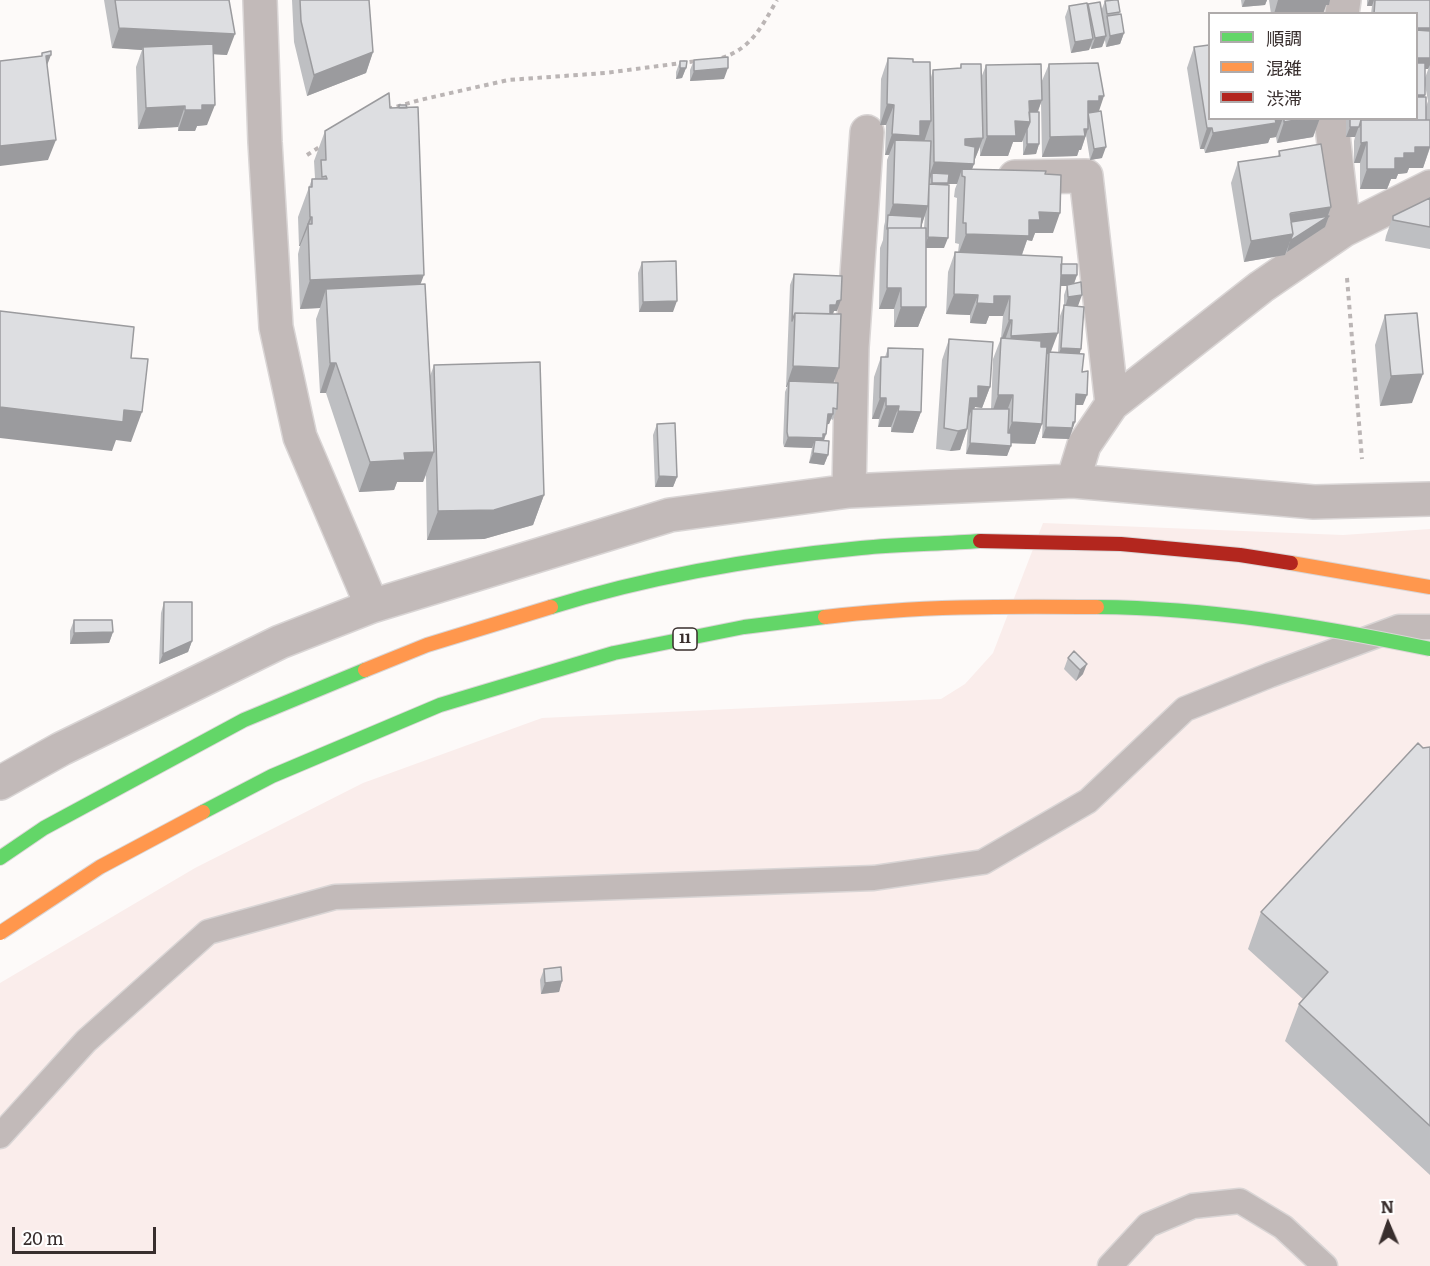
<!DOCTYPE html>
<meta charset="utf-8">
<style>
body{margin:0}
#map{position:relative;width:1430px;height:1266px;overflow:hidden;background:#fdfaf9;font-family:Literata,"Noto Sans JP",serif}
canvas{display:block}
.legend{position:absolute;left:1208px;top:12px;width:210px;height:108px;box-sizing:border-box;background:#fff;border:2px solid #afabab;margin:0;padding:8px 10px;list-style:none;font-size:18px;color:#382e2d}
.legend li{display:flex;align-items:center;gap:12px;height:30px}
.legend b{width:30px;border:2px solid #afabab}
.north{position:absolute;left:1358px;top:1194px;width:60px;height:60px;-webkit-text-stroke:4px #fff;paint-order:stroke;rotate:358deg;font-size:16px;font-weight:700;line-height:24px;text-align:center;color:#382e2d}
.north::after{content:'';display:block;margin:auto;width:21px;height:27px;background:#382e2d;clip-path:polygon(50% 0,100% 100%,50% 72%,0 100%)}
.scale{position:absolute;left:12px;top:1227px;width:144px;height:27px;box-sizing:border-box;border:3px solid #382e2d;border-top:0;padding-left:8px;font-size:18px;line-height:21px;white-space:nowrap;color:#382e2d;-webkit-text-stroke:4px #fff;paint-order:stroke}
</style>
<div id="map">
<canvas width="1430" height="1266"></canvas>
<ul class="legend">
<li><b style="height:8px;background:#63d668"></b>順調</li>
<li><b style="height:8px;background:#ff974d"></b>混雑</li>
<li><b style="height:8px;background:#b3261e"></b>渋滞</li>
</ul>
<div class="north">N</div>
<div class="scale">20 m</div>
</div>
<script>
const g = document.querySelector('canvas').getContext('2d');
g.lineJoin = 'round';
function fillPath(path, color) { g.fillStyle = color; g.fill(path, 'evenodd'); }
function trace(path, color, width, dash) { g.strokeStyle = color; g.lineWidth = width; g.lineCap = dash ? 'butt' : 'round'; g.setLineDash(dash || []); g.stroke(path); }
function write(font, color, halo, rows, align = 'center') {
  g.font = font + ' Literata,serif'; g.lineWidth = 6; g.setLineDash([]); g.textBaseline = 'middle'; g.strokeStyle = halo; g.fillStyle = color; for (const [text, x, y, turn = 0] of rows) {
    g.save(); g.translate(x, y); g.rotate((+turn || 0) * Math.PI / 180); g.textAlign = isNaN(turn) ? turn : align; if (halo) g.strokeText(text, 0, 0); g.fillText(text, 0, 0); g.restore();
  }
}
const built = new Path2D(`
 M1043 523 1343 535 1430 529V1266H0V983L195 868 363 783 542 718 941 699 965 684 993 653Z`);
const path = new Path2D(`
 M722 58C752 48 762 26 777 0
 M388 109 420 100 508 80 605 73 697 61
 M307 155 321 146
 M1347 278 1362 459`);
const lane = new Path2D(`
 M0 1136 86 1041 208 932 335 897 874 878 983 862 1088 801 1185 709 1270 675 1399 627H1430
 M1110 1266 1148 1225 1193 1206 1240 1201 1283 1227 1325 1266`);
const street = new Path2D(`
 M260 0 265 142 276 327 300 437 372 606
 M1342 14 1344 0
 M1331 118 1344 230
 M1015 177 1086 176 1112 404
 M1073 481 1084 445 1112 404 1261 287 1344 230 1430 187
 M849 491 852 347 867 132
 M0 783 61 749 280 642 372 606 670 515 849 491 1073 481 1314 502 1430 499`);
const fast = new Path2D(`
 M551 607C651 576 757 558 861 548 901 544 941 544 980 541
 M0 858 44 828 244 720 365 670`);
const slow = new Path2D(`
 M1291 563 1430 587
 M365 670 427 645 551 607`);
const jam = new Path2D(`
 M980 541 1121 544 1240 555 1291 563`);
const fastBridge = new Path2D(`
 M1097 607C1209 608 1320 626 1430 649
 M203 812 272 776 440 705 614 653 744 627 825 617`);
const slowBridge = new Path2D(`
 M825 617C915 606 1006 606 1097 607
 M0 933 100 867 203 812`);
const wall = new Path2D(`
 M104 0H229L227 55 213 54 207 125 197 126 195 131H178V127L138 129 136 67 142 50 112 48Z
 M292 0H369L373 52 366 73 307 96 294 42Z
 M1241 0H1267L1265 5 1242 7Z
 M1269 0H1330L1329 5H1326L1323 14H1271Z
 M1367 0H1430V148L1423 168H1409L1407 173 1398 174 1396 179H1391L1387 189H1360V163H1354V141L1355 137H1346V118H1416V14H1371L1372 6H1367ZM1429 67 1425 78V69H1428ZM1425 85 1428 101 1426 107 1424 97Z
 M1105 1 1120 14 1124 33 1120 44 1106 47 1105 40 1102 47 1091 49 1090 46 1089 50 1071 53 1065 17 1069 6H1088V4L1101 11Z
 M1194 47 1209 118H1320L1313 137 1277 143 1276 137 1270 138 1268 143 1205 153 1204 149H1200L1187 68Z
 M888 58 913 62 931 77 933 70 960 68 961 64 981 78 986 65 1041 83 1049 64 1099 111 1102 158 1090 160 1086 135 1081 150H1079L1077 156 1042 157 1041 102 1038 112 1039 144 1036 154 1023 155V140L1022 142H1013L1008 156H980V147L975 159H974V164L972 169 1045 174 1053 233H1035L1032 241 1027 240 1022 255 1061 264 1077 275 1074 284 1078 306H1075L1082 372 1083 405H1076L1075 422 1069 439 1042 438 1044 393 1042 424 1035 444 1011 443 1007 456 966 454 968 427 960 450 950 451 936 449 942 360 949 339 990 387 982 408 975 407 974 409H991L993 359 1001 338 1003 316H989L986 324 970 323V315L946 314 948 272 955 252H958L959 244 955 243 957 198 954 197 955 189 957 184H948L947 185 944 248H926V307L918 327H894V309H879L880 248 883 240 884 226 885 222 887 160 889 155H885L886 125H880L881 79ZM925 215 924 228H921L922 224ZM1060 286H1067L1064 295V305L1060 316 1058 353 1051 352Z
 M694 60 724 79 690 81V70Z
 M680 61 686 68 682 78 676 79V72Z
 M399 105 430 376 434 365 544 495 533 525 484 539 427 540 426 475 423 482H397L394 490 359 492 326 393H320L316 319 320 308 300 309 298 254 300 246H299L298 217 312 179H314L315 178 314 161 325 131 398 108Z
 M1279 151 1331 207 1328 217 1329 216 1325 227 1287 252 1285 255 1244 262 1231 183 1238 162 1278 156Z
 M1430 198V249L1385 241 1386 236 1393 216Z
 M642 262 673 312H639L638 273Z
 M794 274 837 311H834L833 314V383L837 409 833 420 831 419 829 424H827L826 434 824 441 828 455 824 465 809 463 812 448 784 447 783 443 785 392 787 387H786L790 285Z
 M1385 315 1412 403 1380 406 1375 345Z
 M888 348 921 412 913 433 891 432V427H878L879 419H872L874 377 881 357H885Z
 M657 424 677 477 673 487H655L653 435Z
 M164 602 192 641 188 652 159 664 161 613Z
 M74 620 113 632 109 643 70 644V631Z
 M1074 651 1083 674 1076 681 1064 669 1068 658Z
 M1430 747V1175L1285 1041 1299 1004 1303 999 1248 949 1261 912 1423 748Z
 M544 969 562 981 559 992 541 994 540 980Z`);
const shadedWall = new Path2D(`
 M1245 0H1267L1265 5 1242 7Z
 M1278 0H1330L1329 5H1326L1323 14H1274Z
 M1369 0H1374L1372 6H1367Z
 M119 28 235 34 227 55 143 50V47L142 50 112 48Z
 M1416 28H1430V39H1416Z
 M1124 33 1120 44 1106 47 1110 36Z
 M1106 36 1102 47 1091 49 1095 38Z
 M1093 39 1089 50 1071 53 1075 42Z
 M373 52 366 73 307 96 314 75Z
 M51 55 43 76 46 56Z
 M1416 58H1430V65L1428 69H1416Z
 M680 68H686L682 78 676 79Z
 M728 68 724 79 690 81 694 71Z
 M1416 95H1425L1421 105H1416Z
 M1099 96H1104L1097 117 1088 113V101Z
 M1042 100 1034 121 1030 122 1022 142H1013L1008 156H980L987 136 1015 121 1029 101Z
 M887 104 894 105 886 125H880Z
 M202 105H215L207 125 197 126 195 131H178L185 110Z
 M185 106 178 127 138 129 146 108Z
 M1275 118H1283L1276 137 1270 138 1268 143 1205 153 1213 133Z
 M1307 118H1320L1313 137 1277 143 1284 122Z
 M920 121H931L924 142 895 140 889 155H885L892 134Z
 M1359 126 1355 137H1346L1350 127Z
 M1207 128H1212L1204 149H1200Z
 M1084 129H1088L1081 150H1079L1077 156 1042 157 1050 137Z
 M983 138 975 159 958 160 965 139Z
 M56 140 48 160 0 166V146Z
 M1367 142 1360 163H1354L1361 143Z
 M1027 144H1039L1036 154 1023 155Z
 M1106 147 1102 158 1090 160 1094 149Z
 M1415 147H1430L1423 168H1409L1407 173 1398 174 1396 179H1391L1387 189H1360L1367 169 1395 158Z
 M934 162 974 164 966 185 962 169 957 184H948L944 194 929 190 932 183V173L929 183H927Z
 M893 204 928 206 921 227 888 218Z
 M1331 207 1327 218 1329 216 1325 227 1287 252 1290 241 1308 230 1289 233 1290 214Z
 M1039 212 1060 213 1053 233H1035L1032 241 1027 240 1021 257 958 255 966 234 1029 220Z
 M310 217H312L300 246H299Z
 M1293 234 1285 255 1244 262 1251 241Z
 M928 237 948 238 944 248H924Z
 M424 275 413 304 326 289 320 308 300 309 310 280Z
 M1060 275H1077L1073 286H1056Z
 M887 288H901L894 309H879Z
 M954 294 978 295 970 315 946 314Z
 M1082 295 1078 306 1065 308 1068 297Z
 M994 296H1010L1003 316H989L986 324 970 323 977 303Z
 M841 300 837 311H834L832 316 827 315 830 305 837 301Z
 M677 301 673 312H639L643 302Z
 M901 307H926L918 327H894Z
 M1009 320H1012L1005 340H1001Z
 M1058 333 1050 354 1004 356 1011 336Z
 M1061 348 1081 349 1078 360 1057 358Z
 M330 363H336L326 393H320Z
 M793 366 839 368 831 389 789 381 787 387H786Z
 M1423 374 1412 403 1380 406 1391 376Z
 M978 386 990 387 982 408 975 407 971 416 972 409 968 419 970 398Z
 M1076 394 1087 395 1083 405H1073Z
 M998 395H1013L1005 416H991Z
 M880 398H886L879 419H872Z
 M886 406H899L891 427H878Z
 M0 407 124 410 142 412 131 442 116 440 112 451 0 438Z
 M898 411 921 412 913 433 891 432Z
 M828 414H833L829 424 824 425Z
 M1012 422 1042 424 1035 444 1004 443Z
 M1075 422 1069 439 1042 438 1046 427Z
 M967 429 960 450 950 451 958 431Z
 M826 434 822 445 815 440 812 448 784 447 788 437Z
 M970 443 1011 446 1007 456 966 454Z
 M434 452 423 482H397L394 490 359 492 370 462 404 453Z
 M813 453 828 455 824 465 809 463Z
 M659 476 677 477 673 487H655Z
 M544 495 533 525 484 539 427 540 438 511Z
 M113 632 109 643 70 644 74 633Z
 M192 641 188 652 159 664 163 654Z
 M1087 664 1083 674 1076 681 1080 670Z
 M562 981 559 992 541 994 545 983Z`);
const building = new Path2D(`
 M115 0H229L235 34 119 28Z
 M300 0H369L373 52 314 75 301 21Z
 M1114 0H1118L1120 12 1107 14 1105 1Z
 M1375 0H1430V28H1416V14H1374Z
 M1100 2 1106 36 1095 38 1088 4Z
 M1087 3 1093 39 1075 42 1069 6Z
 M1121 14 1124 33 1110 36 1107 16Z
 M1416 30 1430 31V58H1416Z
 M213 44 215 105H202V110H185V106L146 108 143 47Z
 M1209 45V118H1275L1276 123 1213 133 1212 128H1207L1194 47Z
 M51 51V55L46 56 56 140 0 146V61L42 56V53Z
 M728 57V68L694 71V60Z
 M888 58 913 59V62H930L931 121H920V136L892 134 894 105 887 104Z
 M680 61H687L686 68H680Z
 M1098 63 1104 96H1099V101H1088V129H1084L1085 136 1050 137 1049 64Z
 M1416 63H1425V95H1416Z
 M961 64H981L983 138 965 139V145L975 147 974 164 934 162 933 70 961 68Z
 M1041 64 1042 100 1029 101 1030 122 1015 121 1016 136H987L986 65Z
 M389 93 390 108 418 107 424 275 310 280 308 224H312V217H310L309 187H312V179H327L326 176 322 177 321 160H326L325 131Z
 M1416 97H1426V120H1361L1359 127H1350V118H1416Z
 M399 105H406L407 108H399Z
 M1101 111 1106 147 1094 149 1088 113Z
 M1029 112H1039V144H1027V129L1030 122Z
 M1284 118H1307L1284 122Z
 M1361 120H1430V147H1415V153H1404V158H1395V169H1367V142L1361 143Z
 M895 140 931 141 928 206 893 204Z
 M1321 144 1331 207 1291 213 1290 214 1293 234 1251 241 1238 162 1280 156 1279 151Z
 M962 169 1046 171 1045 174 1061 175 1060 213 1039 212 1040 220H1029V236L966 234V223H963L965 177 962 176Z
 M932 173 949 174 948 183H932Z
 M929 184 949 185 948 238 928 237Z
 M1430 198V227L1393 220V216Z
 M888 215 922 217 921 228H888L887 229Z
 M1329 216 1290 241 1293 234 1291 222Z
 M888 228H926V307H901V288H887Z
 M955 252 1062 257 1058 333 1011 336 1012 320H1009L1010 296H994V304L977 303 978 295 954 294Z
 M676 261 677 301 643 302 642 262Z
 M1061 264H1077V275H1061Z
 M794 274 842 276 841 300 837 301 836 305H830V314L795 313 792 321Z
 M1081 282 1082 295 1068 297 1067 285Z
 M425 284 434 452 404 453 405 460 370 462 336 363H330L326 289Z
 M1064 305 1084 307 1081 349 1061 348Z
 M0 311 134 327 131 358 148 359 142 412 124 410 123 422 0 407Z
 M795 313 841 314 839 368 793 366Z
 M1417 313 1423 374 1391 376 1385 315Z
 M1001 338 1041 341V347H1047L1042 424 1012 422 1013 395H998Z
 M949 339 993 342 990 387 978 386V398H970L967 429 958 431 944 428Z
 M888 348 923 349 921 412 898 411 899 406H886V398H880L881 357H888Z
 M1049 352 1084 354 1082 372 1088 371 1087 395 1076 394 1075 422H1073L1072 428 1046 427Z
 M540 362 544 495 494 510 438 511 434 365Z
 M789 381 838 383 837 409 833 408V414H828L826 434H823V438L788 437 787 432Z
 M972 409H1009L1008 433H1011V446L970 443Z
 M675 423 677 477 659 476 657 424Z
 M815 440 829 441 828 455 813 453Z
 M164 602H192V641L163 654Z
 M74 620H112L113 632 74 633Z
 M1074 651 1087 664 1080 670 1068 658Z
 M1418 743 1423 748 1430 747V1126L1299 1004 1328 972 1261 912Z
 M561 967 562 981 545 983 544 969Z`);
const shields = [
 [685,639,24]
];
const shieldNames = [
 ["11",685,639]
];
fillPath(built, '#faedeb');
trace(lane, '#d9d5d5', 27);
trace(street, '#d9d5d5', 36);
trace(fast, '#d9d5d5', 16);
trace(slow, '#d9d5d5', 16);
trace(jam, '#d9d5d5', 16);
trace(path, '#bbb5b5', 4, [4.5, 4.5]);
trace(lane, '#c2bab9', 24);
trace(street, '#c2bab9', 33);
trace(fast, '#63d668', 14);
trace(slow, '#ff974d', 14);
trace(jam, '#b3261e', 14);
trace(fastBridge, '#d9d5d5', 16, []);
trace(slowBridge, '#d9d5d5', 16, []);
trace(fastBridge, '#63d668', 14);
trace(slowBridge, '#ff974d', 14);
fillPath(wall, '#bebfc2');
fillPath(shadedWall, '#9b9b9e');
fillPath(building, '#dddee1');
trace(building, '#9b9b9e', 1.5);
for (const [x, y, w] of shields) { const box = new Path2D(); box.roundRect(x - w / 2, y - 11, w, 22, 4.5); g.fillStyle = '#fff'; g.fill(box); trace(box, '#382e2d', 1.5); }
write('bold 14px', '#382e2d', null, shieldNames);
</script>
